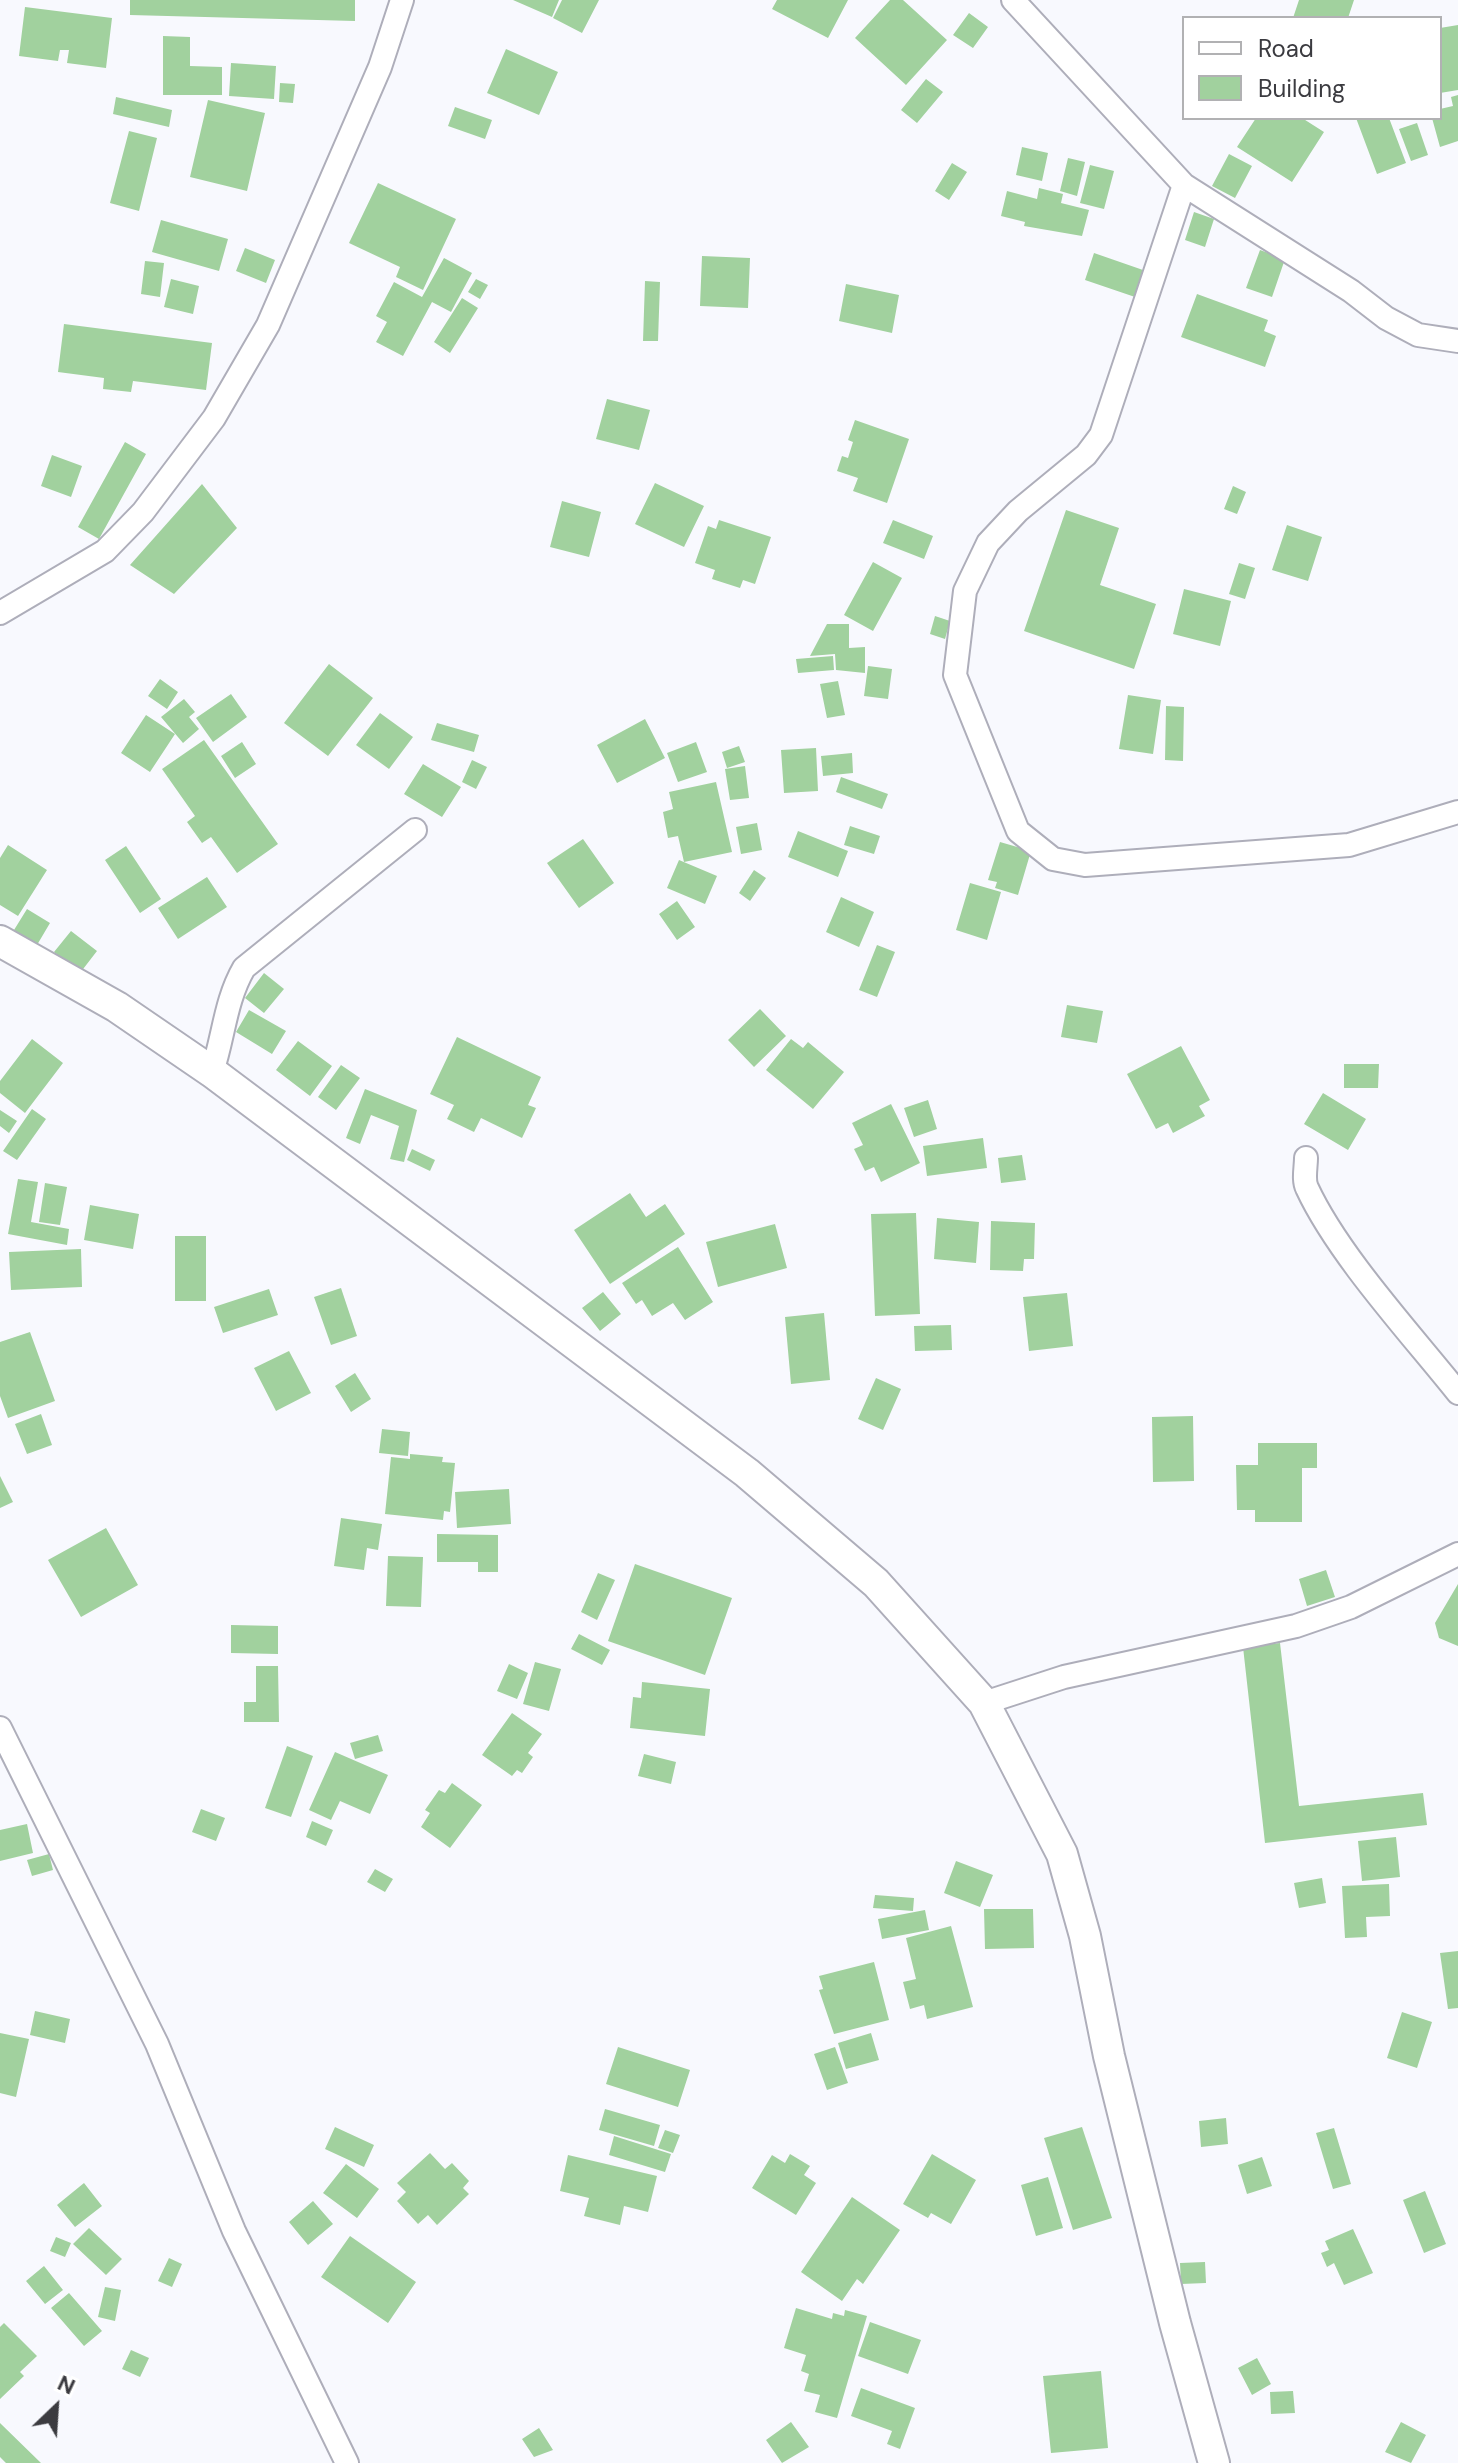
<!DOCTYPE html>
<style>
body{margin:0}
#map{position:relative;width:1458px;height:2463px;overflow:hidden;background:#f8f9fe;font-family:"DM Sans",sans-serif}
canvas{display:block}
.legend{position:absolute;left:1182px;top:16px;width:260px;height:104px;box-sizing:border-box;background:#fff;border:2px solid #b1b1b3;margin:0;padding:10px 14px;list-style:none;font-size:24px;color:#3b3b40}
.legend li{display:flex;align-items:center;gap:16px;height:40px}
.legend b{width:40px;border:2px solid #b1b1b3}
.north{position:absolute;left:16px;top:2367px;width:80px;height:80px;-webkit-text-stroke:6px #fff;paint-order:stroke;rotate:25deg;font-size:22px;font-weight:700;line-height:32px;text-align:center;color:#3b3b40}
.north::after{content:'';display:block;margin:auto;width:28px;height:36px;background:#3b3b40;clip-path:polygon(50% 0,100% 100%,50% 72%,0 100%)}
</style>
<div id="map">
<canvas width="1458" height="2463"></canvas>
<ul class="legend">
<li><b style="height:10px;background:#fff"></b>Road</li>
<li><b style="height:22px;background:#a1d19e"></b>Building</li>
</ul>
<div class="north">N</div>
</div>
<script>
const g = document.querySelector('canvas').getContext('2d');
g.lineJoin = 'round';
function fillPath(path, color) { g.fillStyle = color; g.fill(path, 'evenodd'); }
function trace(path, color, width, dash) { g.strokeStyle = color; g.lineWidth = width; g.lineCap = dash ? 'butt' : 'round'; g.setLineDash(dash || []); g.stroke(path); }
const building = new Path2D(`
 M130 0H355V21L130 15Z
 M513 0H559L552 17Z
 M562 0H599L582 33 553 18Z
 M777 0H848L828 38 772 9Z
 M890 0H903L947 40 906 85 855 38Z
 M1299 0H1354L1348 18H1293Z
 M25 7 112 18 106 68 67 63 69 50H60L58 61 19 56Z
 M969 13 988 27 973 48 953 35Z
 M1458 25V90L1440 93V28Z
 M163 36 190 37V66L222 67V95H163Z
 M506 49 558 72 539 115 487 93Z
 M231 63 276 66 274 99 229 96Z
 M926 79 943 92 917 123 901 110Z
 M280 83 295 84 293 103 279 102Z
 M1458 95V141L1440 147 1432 118H1440V109L1453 106 1451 97Z
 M116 97 172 110 169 127 113 114Z
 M208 100 265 113 247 191 190 177Z
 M455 107 492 120 485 139 448 126Z
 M1256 118H1302L1324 132 1292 182 1237 147Z
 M1356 118H1389L1406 163 1377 174Z
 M1417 123 1428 155 1411 161 1399 129Z
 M129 131 157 138 139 211 110 203Z
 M1022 147 1048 153 1042 181 1016 175Z
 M1229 154 1252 166 1235 198 1212 186Z
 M1068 158 1085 162 1077 196 1060 191Z
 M952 163 967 172 949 200 935 191Z
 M1090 165 1114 171 1104 209 1080 203Z
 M378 183 456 219 423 290 396 277 400 267 349 243Z
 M1039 188 1063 194 1061 203 1089 210 1082 236 1024 226 1025 222 1001 216 1007 191 1037 199Z
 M1194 212 1214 219 1205 247 1185 240Z
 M161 220 228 239 219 271 152 252Z
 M245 248 275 260 266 283 236 271Z
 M1260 250 1285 259 1272 297 1246 288Z
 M1094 253 1143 270 1135 297 1085 280Z
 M702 256 750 258 748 308 700 306Z
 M444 258 472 273 451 312 432 302 403 356 376 342 387 322 376 316 394 282 422 297Z
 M145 261 164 263 160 297 141 294Z
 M171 279 199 286 193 314 164 307Z
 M476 279 488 285 480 299 468 292Z
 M645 281 660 282 658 341H643Z
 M846 284 899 295 892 333 839 321Z
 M1197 294 1268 320 1264 331 1276 336 1265 367 1181 337Z
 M462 298 478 308 450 353 434 342Z
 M64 324 212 343 206 390 133 381 131 392 103 389 104 378 58 372Z
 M607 399 650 410 639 450 596 439Z
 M855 420 909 439 887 503 853 491 858 478 837 471 842 456 848 458 853 442 848 440Z
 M125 442 146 454 99 539 78 527Z
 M52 455 82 466 71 497 41 486Z
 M655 483 704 506 684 547 635 524Z
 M202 484 237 528 174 594 130 565Z
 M1233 486 1246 492 1237 514 1224 509Z
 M562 501 601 512 589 557 550 547Z
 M1066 510 1119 528 1100 585 1156 604 1134 669 1024 631Z
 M719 520 771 537 755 584 743 580 740 588 712 579 715 570 695 563 708 526 716 529Z
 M893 520 933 536 924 559 883 543Z
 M1287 525 1322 537 1308 581 1272 570Z
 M873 562 902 578 873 631 844 615Z
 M1239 563 1255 568 1245 599 1229 594Z
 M1184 589 1231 601 1220 646 1173 634Z
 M935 616 950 621 945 639 930 634Z
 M827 624H849V648L865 647V673L836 670 835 654 810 656Z
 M833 656 834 670 798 673 796 659Z
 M329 664 373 698 328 756 284 723Z
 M868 666 892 669 888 699 864 696Z
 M160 679 178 692 167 709 148 696Z
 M838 681 845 715 827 718 820 684Z
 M231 694 247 717 213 742 196 718Z
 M1128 695 1161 700 1153 754 1119 749Z
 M184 699 195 712 189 717 199 729 183 743 161 717Z
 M1166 706 1184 707 1183 761 1165 760Z
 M380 713 413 737 389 769 356 745Z
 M146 715 175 734 150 772 121 753Z
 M645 719 665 758 617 783 597 745Z
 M437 723 479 735 474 752 431 740Z
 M204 740 278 844 237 873 211 837 202 843 187 822 195 816 162 769Z
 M242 742 256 764 235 778 221 756Z
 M696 742 707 772 678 782 667 753Z
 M739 746 745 762 727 768 722 752Z
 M816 748 818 791 784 793 781 750Z
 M852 753 853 773 823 776 821 756Z
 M472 760 487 767 476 789 462 782Z
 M423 764 461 787 442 817 404 794Z
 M745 766 749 798 730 800 725 769Z
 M841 777 888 794 882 809 836 792Z
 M716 782 732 852 684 862 678 836 668 838 663 812 673 809 669 792Z
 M757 823 762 850 741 854 736 827Z
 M850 826 880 836 874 854 844 845Z
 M798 831 848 851 838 877 788 857Z
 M583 839 614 883 579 908 547 863Z
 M1000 842 1031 851 1018 895 995 888 997 882 988 880Z
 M8 845 47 870 18 916 0 905V858Z
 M126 846 161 899 140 913 105 860Z
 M679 860 717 876 705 904 667 888Z
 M754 870 766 878 750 901 739 893Z
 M207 877 227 907 178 939 158 908Z
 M970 883 1001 892 987 940 956 930Z
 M841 897 874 912 859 947 826 932Z
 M677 901 695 927 677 940 659 914Z
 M27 909 50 923 37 945 14 930Z
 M71 931 97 951 80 973 54 952Z
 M877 945 895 952 877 997 859 990Z
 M264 973 284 989 264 1013 245 998Z
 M1067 1005 1103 1011 1097 1043 1061 1037Z
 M760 1009 786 1036 754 1067 728 1040Z
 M249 1010 286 1031 272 1054 236 1032Z
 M457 1037 541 1077 528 1105 536 1108 522 1138 481 1118 474 1132 447 1119 454 1105 430 1094Z
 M32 1039 63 1063 25 1113 0 1093V1081Z
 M791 1039 803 1048 808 1042 844 1072 813 1109 766 1070Z
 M298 1041 332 1066 310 1096 276 1070Z
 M1181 1046 1210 1100 1199 1106 1205 1116 1173 1133 1168 1123 1156 1129 1127 1074Z
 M1344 1064H1379L1378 1088H1344Z
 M341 1065 360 1078 336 1110 318 1097Z
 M365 1089 417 1110 404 1162 390 1159 399 1126 371 1115 360 1144 346 1138Z
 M1323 1093 1366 1119 1348 1150 1304 1124Z
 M928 1100 937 1129 914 1137 904 1108Z
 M891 1104 920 1163 881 1182 874 1167 865 1171 854 1149 863 1145 852 1123Z
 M32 1109 46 1119 17 1160 3 1151Z
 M0 1110 17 1121 9 1133 0 1126Z
 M983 1138 987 1168 927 1176 923 1146Z
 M412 1149 435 1160 430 1171 407 1160Z
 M1022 1155 1026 1180 1001 1183 998 1158Z
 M18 1179 38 1182 31 1222 69 1229 67 1245 8 1234Z
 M45 1183 67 1187 60 1225 39 1222Z
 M630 1193 646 1217 665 1204 685 1234 610 1284 574 1230Z
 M90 1205 139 1214 133 1249 84 1240Z
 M916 1213 920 1314 875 1316 871 1214Z
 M937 1218 979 1222 976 1263 934 1259Z
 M991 1221 1035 1223 1034 1259H1024L1023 1271 990 1270Z
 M775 1224 787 1268 718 1287 706 1242Z
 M175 1236H206V1301H175Z
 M678 1247 713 1302 685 1320 673 1303 652 1316 642 1300 636 1304 622 1283Z
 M81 1249 82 1287 11 1290 9 1252Z
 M341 1288 357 1336 331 1345 314 1297Z
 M269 1289 278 1315 223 1333 214 1307Z
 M603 1292 621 1314 600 1331 582 1308Z
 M1067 1293 1073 1346 1029 1351 1023 1297Z
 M824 1313 830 1380 791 1384 785 1317Z
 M951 1325 952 1350 915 1351 914 1326Z
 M30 1332 55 1401 8 1418 0 1396V1342Z
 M289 1351 311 1393 276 1411 254 1368Z
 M355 1373 371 1399 351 1412 335 1386Z
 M876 1378 901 1389 883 1430 858 1419Z
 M41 1414 52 1445 27 1454 15 1424Z
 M1193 1416 1194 1481 1153 1482 1152 1417Z
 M382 1429 410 1432 408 1456 379 1453Z
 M1258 1443H1317V1468H1302V1522H1255V1510H1237L1236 1465H1258Z
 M410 1454 443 1457 442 1462 455 1463 450 1512 444 1511 443 1520 385 1514 391 1457 410 1459Z
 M0 1476 13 1502 0 1508Z
 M509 1489 511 1524 457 1528 455 1492Z
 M341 1518 382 1524 378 1550 367 1548 364 1570 334 1566Z
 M106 1528 138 1585 81 1617 48 1560Z
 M437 1534 498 1535V1572H478V1562H437Z
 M388 1556 423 1557 421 1607 386 1606Z
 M635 1564 732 1598 705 1675 608 1641Z
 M1326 1570 1335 1597 1307 1606 1299 1579Z
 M598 1573 615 1580 597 1620 581 1612Z
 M1458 1584V1646L1439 1638 1435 1623Z
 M231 1625 278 1626V1654L231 1653Z
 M579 1634 610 1650 602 1665 571 1649Z
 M1280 1643 1299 1806 1423 1793 1427 1825 1265 1843 1243 1647Z
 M535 1662 561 1669 549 1711 523 1704Z
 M509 1664 528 1673 517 1699 497 1691Z
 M256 1666H278L279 1722H244V1702H256Z
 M642 1682 710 1689 705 1736 630 1728 633 1697 641 1698Z
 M512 1713 542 1734 528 1753 533 1757 522 1773 517 1770 512 1776 482 1755Z
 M378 1735 383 1751 355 1759 350 1743Z
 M287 1746 313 1756 291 1817 265 1808Z
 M335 1752 388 1775 370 1814 340 1801 331 1820 309 1810Z
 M644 1754 676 1762 671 1784 638 1776Z
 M452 1783 482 1805 450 1848 421 1827 430 1813 425 1810 439 1790 445 1793Z
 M201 1809 225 1818 216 1841 192 1832Z
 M312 1821 333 1830 326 1846 306 1837Z
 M27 1824 33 1853 0 1861V1830Z
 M1396 1837 1400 1877 1362 1881 1358 1841Z
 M49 1854 53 1870 32 1876 27 1860Z
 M956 1861 993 1875 980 1907 944 1893Z
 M375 1869 393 1879 385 1892 367 1882Z
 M1322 1878 1326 1903 1299 1908 1294 1883Z
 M1389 1884 1390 1916 1366 1917 1367 1937 1345 1938 1342 1886Z
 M875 1895 914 1898 913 1911 873 1908Z
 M984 1909H1033L1034 1948 985 1949Z
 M925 1910 929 1930 882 1939 878 1919Z
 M951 1926 973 2007 927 2019 924 2005 910 2009 903 1982 916 1979 906 1938Z
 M1458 1951V2008L1448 2009 1440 1953Z
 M874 1962 889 2020 834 2034 819 1990 823 1989 819 1976Z
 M35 2011 70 2019 65 2043 30 2035Z
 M1402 2012 1432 2022 1417 2068 1387 2058Z
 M0 2033 29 2039 16 2097 0 2093Z
 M871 2033 879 2060 846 2069 838 2043Z
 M618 2047 690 2070 678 2107 606 2084Z
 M835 2047 848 2083 827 2090 814 2054Z
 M605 2109 660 2125 654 2146 599 2130Z
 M1226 2118 1228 2144 1201 2147 1199 2121Z
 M335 2127 374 2145 364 2167 325 2149Z
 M1082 2127 1112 2218 1073 2230 1044 2138Z
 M1334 2128 1351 2184 1333 2189 1316 2133Z
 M665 2130 680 2135 673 2153 658 2148Z
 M614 2136 671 2154 665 2172 609 2155Z
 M430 2153 445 2169 452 2163 469 2181 463 2188 469 2194 437 2225 428 2215 418 2224 397 2201 406 2192 397 2183Z
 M790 2154 810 2166 804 2175 816 2183 796 2215 752 2188 772 2155 785 2163Z
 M932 2154 976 2180 951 2224 931 2213 928 2218 903 2204Z
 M568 2155 657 2176 648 2212 624 2206 620 2225 584 2216 589 2198 560 2191Z
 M1262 2157 1272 2186 1247 2194 1238 2165Z
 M346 2164 379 2189 357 2218 323 2193Z
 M1048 2177 1063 2228 1036 2236 1021 2185Z
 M84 2183 102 2206 75 2227 57 2205Z
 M1425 2191 1446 2244 1424 2253 1403 2200Z
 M852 2197 900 2230 863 2284 857 2279 842 2301 801 2272Z
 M313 2201 333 2224 308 2245 289 2222Z
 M89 2228 122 2259 106 2275 73 2244Z
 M1353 2229 1373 2273 1344 2285 1334 2263 1327 2267 1321 2253 1329 2250 1325 2241Z
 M350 2236 416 2282 388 2323 321 2277Z
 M56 2237 71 2243 65 2257 50 2251Z
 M169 2258 182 2264 172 2287 158 2281Z
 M1205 2262 1206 2283 1181 2284 1180 2263Z
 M44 2266 63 2290 45 2304 26 2281Z
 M105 2287 121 2290 115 2321 98 2317Z
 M69 2293 102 2331 84 2346 51 2308Z
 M796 2308 832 2319 833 2313 844 2316 845 2310 867 2316 837 2418 815 2412 820 2395 804 2391 809 2374 801 2371 806 2355 784 2348Z
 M870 2322 921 2340 908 2374 858 2356Z
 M4 2323 37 2356 20 2372 24 2376 0 2399V2327Z
 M131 2350 149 2358 140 2377 122 2369Z
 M1257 2358 1271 2384 1252 2395 1238 2368Z
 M1101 2371 1108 2448 1051 2453 1043 2376Z
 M861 2388 915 2408 900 2449 887 2444 892 2431 851 2416Z
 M1293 2391 1295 2413 1271 2414 1270 2392Z
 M791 2422 809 2447 782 2463 766 2440Z
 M1401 2422 1426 2435 1411 2463 1385 2452Z
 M0 2423 41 2463H6L0 2457Z
 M539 2428 553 2450 534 2457 522 2439Z`);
const street = new Path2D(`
 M1013 0 1184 185 1351 291 1386 318 1418 335 1458 341
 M1184 185 1101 435 1086 455 1018 511 988 543 965 591 955 675 1018 831 1053 859 1085 865 1349 845 1458 812
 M0 613 105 551 143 512 214 418 268 325 380 67 402 0
 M212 1072C224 1036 225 1001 244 968L415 830
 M1306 1158C1306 1167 1303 1180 1307 1188 1338 1255 1411 1334 1458 1393
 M984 1703 1064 1677 1296 1626 1351 1607 1458 1554
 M0 1728 157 2044 234 2231 347 2463`);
const secondary = new Path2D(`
 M0 941 117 1007 212 1072 747 1473 876 1583 984 1703 1062 1854 1085 1936 1109 2056 1175 2323 1214 2463`);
fillPath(building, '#a1d19e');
trace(street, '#aeaeba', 26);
trace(secondary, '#aeaeba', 34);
trace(street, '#fff', 22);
trace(secondary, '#fff', 30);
</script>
